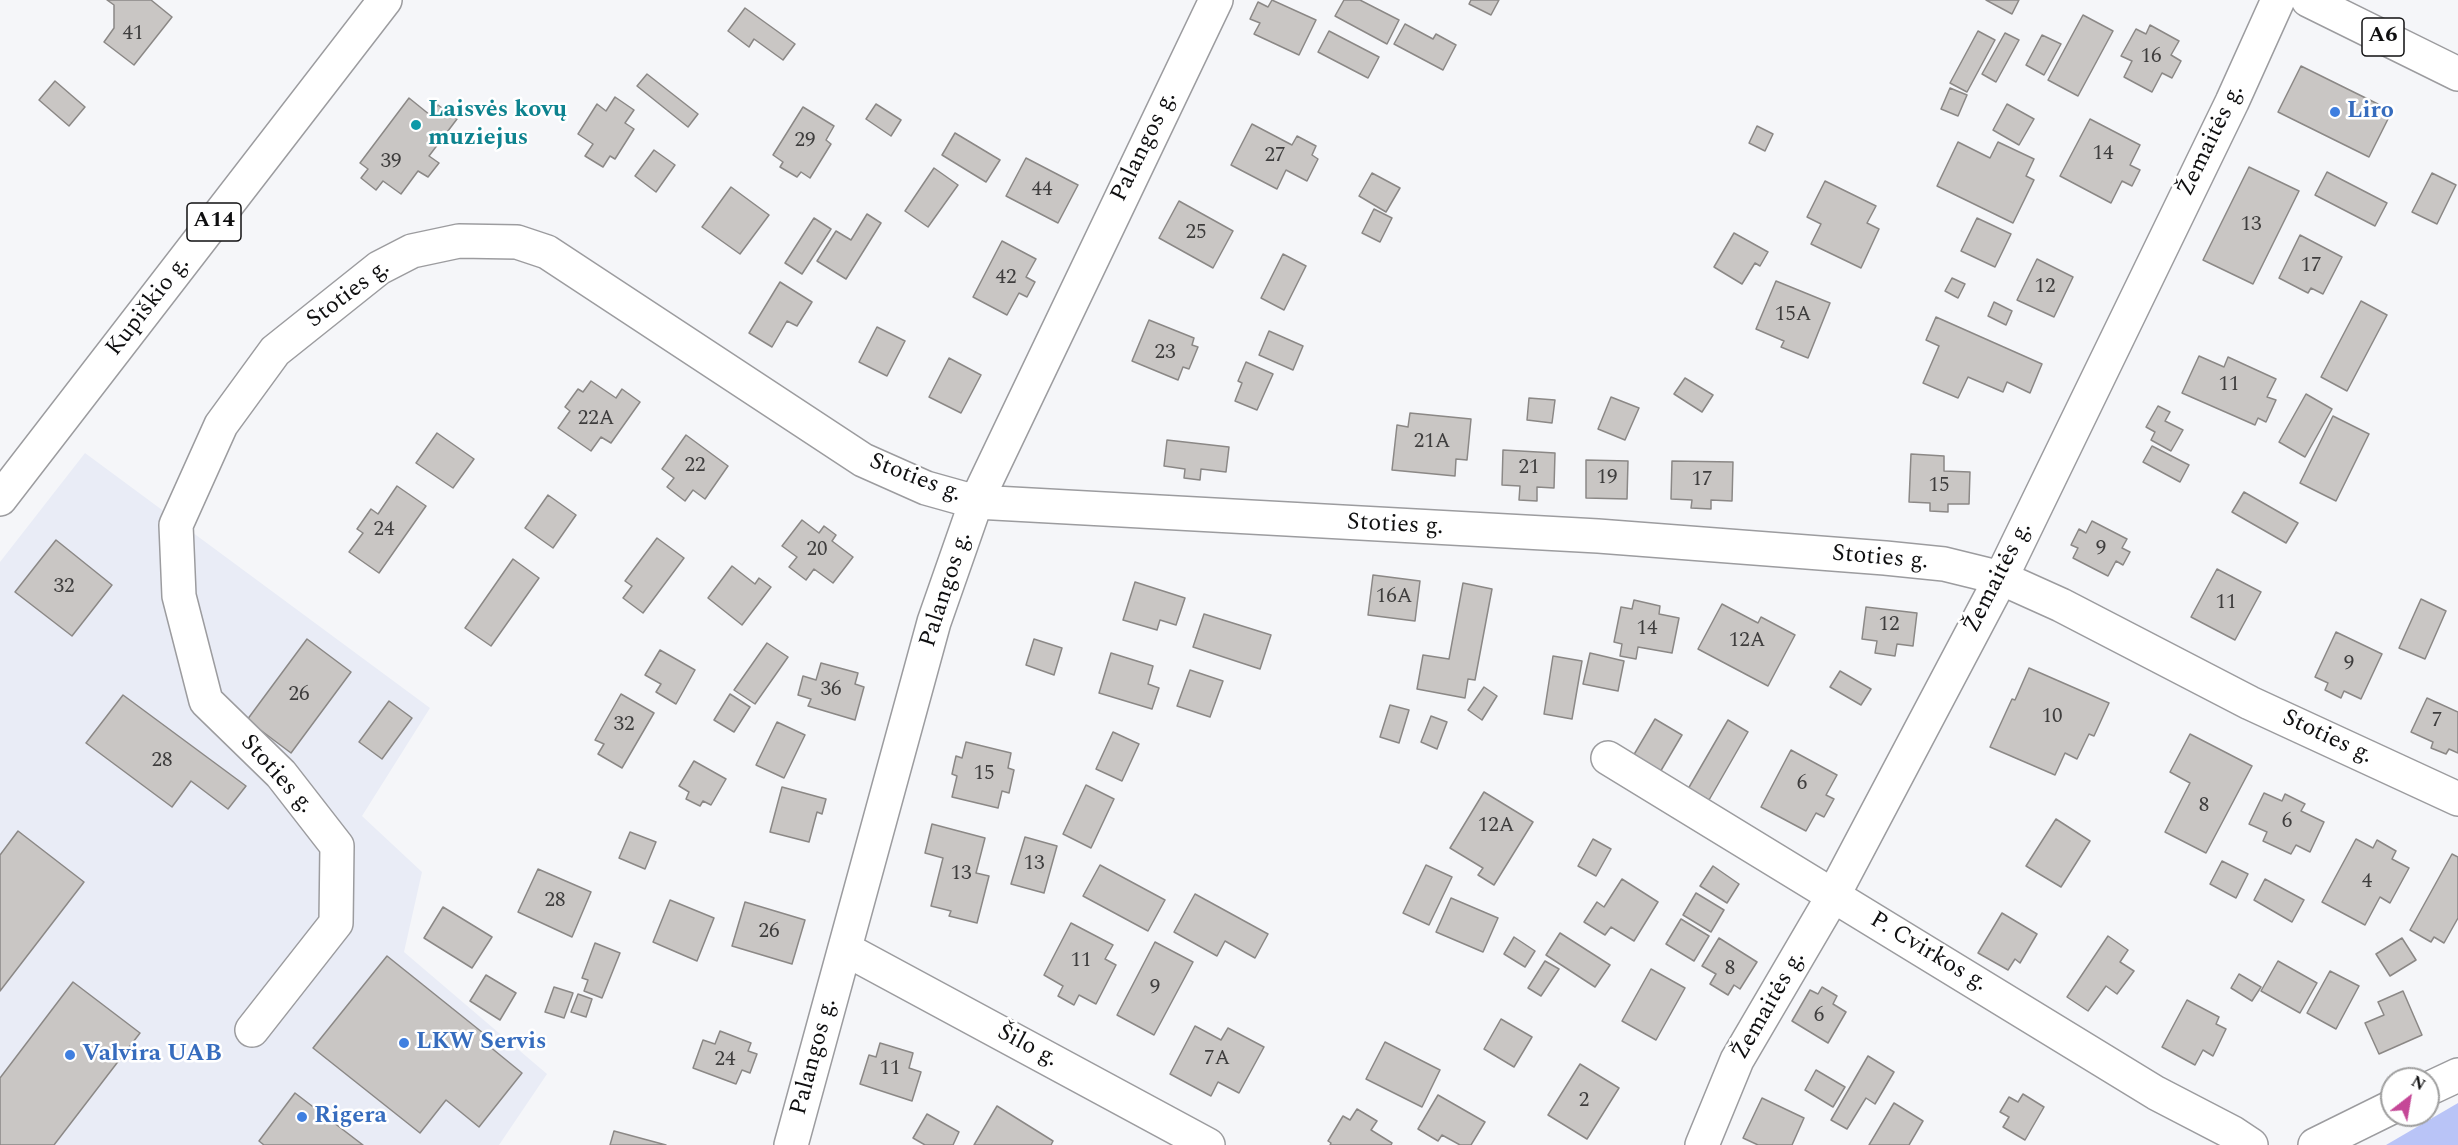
<!DOCTYPE html>
<meta charset="utf-8">
<style>
body{margin:0}
#map{position:relative;width:2458px;height:1145px;overflow:hidden;background:#f5f6f9;font-family:Spectral,serif}
canvas{display:block}
.north{position:absolute;left:2380px;top:1067px;width:60px;height:60px;box-sizing:border-box;background:#fff;border:2px solid #9f9f9f;border-radius:50%;rotate:31deg;font-size:16px;font-weight:700;line-height:24px;text-align:center;color:#0f0f10}
.north::after{content:'';display:block;margin:auto;width:21px;height:27px;background:#c54897;clip-path:polygon(50% 0,100% 100%,50% 72%,0 100%)}
</style>
<div id="map">
<canvas width="2458" height="1145"></canvas>
<div class="north">N</div>
</div>
<script>
const g = document.querySelector('canvas').getContext('2d');
g.lineJoin = 'round';
function fillPath(path, color) { g.fillStyle = color; g.fill(path, 'evenodd'); }
function trace(path, color, width, dash) { g.strokeStyle = color; g.lineWidth = width; g.lineCap = dash ? 'butt' : 'round'; g.setLineDash(dash || []); g.stroke(path); }
function write(font, color, halo, rows, align = 'center') {
  g.font = font + ' Spectral,serif'; g.lineWidth = 5; g.setLineDash([]); g.textBaseline = 'middle'; g.strokeStyle = halo; g.fillStyle = color; for (const [text, x, y, turn = 0] of rows) {
    g.save(); g.translate(x, y); g.rotate((+turn || 0) * Math.PI / 180); g.textAlign = isNaN(turn) ? turn : align; if (halo) g.strokeText(text, 0, 0); g.fillText(text, 0, 0); g.restore();
  }
}
const built = new Path2D(`
 M85 453 430 708 362 816 422 872 404 952 547 1074 499 1145H0V562Z`);
const green = new Path2D(`
 M2458 1103V1145H2386Z`);
const building = new Path2D(`
 M107 0H151L172 17 134 65 104 42 114 28V5Z
 M1272 0 1316 20 1299 55 1254 34 1260 23 1250 19 1258 2 1268 7Z
 M1344 0H1360L1399 20 1387 44 1335 16Z
 M1471 0H1499L1491 15 1469 4Z
 M1986 0H2019L2012 14Z
 M745 8 795 44 783 60 754 39 749 47 728 31Z
 M2083 15 2113 31 2078 96 2048 80Z
 M1405 24 1433 39 1436 34 1456 45 1443 70 1394 44Z
 M2150 25 2179 41 2171 55 2181 61 2172 78 2162 73 2152 92 2124 77 2132 61 2121 56 2136 29 2146 34Z
 M1329 31 1379 57 1368 78 1318 52Z
 M1978 31 1995 40 1967 92 1950 83Z
 M2005 33 2019 40 1996 82 1982 74Z
 M2042 35 2061 44 2044 75 2026 65Z
 M2301 66 2392 111 2369 157 2278 112Z
 M647 74 698 114 688 127 637 86Z
 M55 81 85 107 69 126 39 100Z
 M1950 88 1967 95 1958 116 1941 109Z
 M615 97 634 110 625 123 634 129 615 159 610 156 603 167 585 156 593 144 578 134 597 104 606 111Z
 M409 98 430 115 438 105 457 119 429 156 439 163 428 177 418 171 401 194 383 181 376 190 361 178 368 169 360 163Z
 M876 104 901 120 891 136 866 119Z
 M2007 104 2034 119 2019 145 1993 130Z
 M803 107 834 126 826 140 831 144 810 178 801 172 797 177 780 167 783 162 773 155Z
 M2090 119 2140 145 2130 165 2140 170 2132 186 2122 181 2111 203 2060 176Z
 M1252 124 1292 145 1297 136 1316 146 1312 155 1318 159 1307 181 1286 170 1277 189 1231 165Z
 M1757 126 1773 134 1765 151 1749 143Z
 M955 133 1000 160 986 182 942 155Z
 M1958 142 1990 158 1998 142 2034 159 2026 176 2034 180 2013 223 1937 186Z
 M654 150 675 165 656 192 635 176Z
 M1026 158 1078 185 1058 223 1006 196Z
 M2249 167 2299 191 2253 284 2203 260Z
 M934 168 958 185 928 227 905 211Z
 M2327 172 2387 203 2375 226 2315 195Z
 M1372 173 1400 188 1386 212 1359 196Z
 M2432 173 2456 185 2437 224 2412 212Z
 M1825 181 1876 206 1867 223 1879 229 1861 268 1811 244 1821 224 1807 217Z
 M731 187 769 215 740 254 702 227Z
 M1179 201 1233 231 1213 268 1159 238Z
 M1374 209 1392 218 1380 242 1362 233Z
 M867 214 881 223 846 279 817 261 836 231 851 240Z
 M814 218 831 229 802 274 785 263Z
 M1977 218 2011 234 1995 267 1961 251Z
 M1734 233 1768 252 1760 266 1755 263 1742 284 1714 267Z
 M2300 235 2342 257 2323 294 2311 288 2308 293 2279 278Z
 M1002 241 1036 259 1026 277 1035 282 1027 297 1019 293 1007 315 973 297Z
 M1283 254 1306 266 1284 310 1261 298Z
 M2037 259 2073 277 2054 317 2017 300Z
 M1952 278 1965 284 1958 298 1945 291Z
 M1776 281 1830 303 1808 358 1781 347 1784 341 1756 329Z
 M780 282 812 302 797 326 787 321 772 347 749 333Z
 M2361 301 2387 315 2347 391 2321 377Z
 M1994 302 2012 311 2006 325 1988 316Z
 M1936 317 2042 364 2030 393 2007 382 2003 392 1968 377 1958 398 1923 383 1939 346 1926 340Z
 M1149 320 1194 338 1192 345 1198 347 1189 369 1183 367 1178 380 1132 361Z
 M877 327 905 341 887 376 859 362Z
 M1269 331 1303 346 1293 370 1259 355Z
 M2199 356 2224 367 2228 357 2276 379 2267 397 2276 400 2266 422 2258 418 2255 425 2182 393Z
 M949 358 981 375 961 413 929 397Z
 M1246 362 1273 374 1257 410 1235 401 1242 383 1238 381Z
 M1685 378 1713 395 1702 412 1674 394Z
 M591 381 616 398 622 389 640 402 611 443 601 437 591 451 558 428 570 411 565 407 578 389 583 392Z
 M2306 394 2332 409 2305 457 2279 442Z
 M1611 397 1639 408 1625 440 1598 429Z
 M1529 398 1555 400 1552 423 1527 420Z
 M2158 406 2170 412 2165 421 2183 430 2171 451 2151 440 2155 432 2146 427Z
 M1410 413 1471 419 1467 460 1456 459 1455 476 1392 470 1397 425 1408 427Z
 M2333 416 2369 434 2336 501 2300 483Z
 M437 433 474 459 453 488 416 463Z
 M686 435 728 466 705 499 693 490 685 501 667 487 674 478 662 469Z
 M1167 440 1229 447 1226 472 1201 469 1200 480 1184 478 1185 469 1164 466Z
 M2152 446 2189 465 2180 482 2143 462Z
 M1503 450 1555 453 1554 488 1537 487V501L1519 500 1520 486 1502 485Z
 M1911 454 1944 456V471L1970 472 1969 504H1948V512L1930 511V503L1909 502Z
 M1586 460 1628 461 1627 499 1586 498Z
 M1672 461 1733 462 1732 501 1711 500V509L1691 508 1692 500 1671 499Z
 M397 486 426 506 379 573 349 552 363 533 357 529 371 509 378 514Z
 M2244 492 2298 523 2286 543 2232 512Z
 M548 495 576 515 553 548 525 528Z
 M802 520 819 533 824 526 836 535 832 541 853 557 833 583 814 569 806 580 789 567 797 557 782 546Z
 M2092 521 2127 539 2122 548 2130 552 2123 565 2116 561 2108 576 2073 558 2078 548 2071 545 2079 529 2086 533Z
 M657 538 684 558 643 613 623 598 632 586 625 581Z
 M56 540 112 585 72 636 15 592Z
 M513 559 539 578 491 646 465 628Z
 M732 566 755 584 759 578 771 587 742 625 708 598Z
 M2217 569 2261 592 2235 640 2191 617Z
 M1373 575 1420 581 1415 621 1368 615Z
 M1135 582 1185 598 1176 625 1160 620 1157 630 1123 620Z
 M1463 583 1492 589 1475 680 1468 679 1465 698 1417 689 1423 655 1449 659Z
 M2421 599 2446 611 2425 659 2399 648Z
 M1634 600 1660 606 1659 614 1679 618 1672 653 1638 647 1636 659 1620 656 1622 644 1614 642 1621 607 1632 609Z
 M1722 604 1758 623 1761 617 1795 635 1768 686 1698 649Z
 M1866 607 1917 613 1913 646 1897 644 1895 656 1875 653 1877 641 1862 639Z
 M1204 614 1271 635 1260 669 1193 647Z
 M2336 632 2382 654 2361 699 2344 691 2341 698 2325 690 2328 683 2315 677Z
 M307 639 351 672 291 753 247 720Z
 M1034 639 1062 648 1054 675 1026 665Z
 M767 643 788 657 755 704 734 690Z
 M660 650 695 670 676 704 656 692 661 684 645 675Z
 M1111 653 1153 666 1148 684 1159 688 1152 709 1099 693Z
 M1590 653 1624 661 1618 691 1583 684Z
 M1553 656 1582 661 1572 719 1544 714Z
 M821 663 858 673 855 684 864 687 855 720 808 706 811 699 798 695 803 676 816 680Z
 M2029 668 2109 703 2094 736 2089 734 2077 759 2065 753 2055 775 1990 747 2012 699 2015 700Z
 M1190 670 1223 681 1210 717 1177 706Z
 M1840 671 1871 689 1861 705 1830 687Z
 M1484 687 1497 696 1482 720 1468 710Z
 M621 694 654 713 622 768 598 754 604 744 595 740Z
 M730 694 750 707 734 732 714 720Z
 M123 695 246 786 228 809 191 781 172 807 86 743Z
 M2427 698 2458 712V753L2449 749 2446 754 2431 748 2433 742 2411 732Z
 M389 701 412 718 382 759 359 742Z
 M1390 705 1409 710 1399 743 1380 737Z
 M1431 716 1447 722 1437 749 1421 742Z
 M1655 719 1682 735 1656 779 1629 763Z
 M1728 720 1748 732 1709 800 1688 789Z
 M777 722 805 735 784 778 756 765Z
 M1113 732 1139 744 1122 781 1096 769Z
 M2190 734 2252 766 2206 853 2165 832 2190 783 2170 772Z
 M966 742 1011 753 1008 768 1014 770 1009 793 1002 791 998 808 952 797 957 776 952 774 956 756 962 758Z
 M1791 750 1837 775 1826 795 1834 799 1824 817 1816 813 1806 831 1761 807Z
 M694 761 726 779 711 805 703 801 700 806 686 799 689 792 679 786Z
 M1086 785 1114 799 1091 848 1063 834Z
 M782 787 826 799 822 814 817 812 809 842 770 832Z
 M1484 792 1533 822 1494 885 1478 875 1483 868 1450 848Z
 M2264 793 2282 801 2285 794 2305 804 2301 811 2324 822 2310 852 2296 845 2291 854 2263 841 2267 832 2249 824Z
 M2056 819 2090 841 2061 887 2026 866Z
 M932 824 985 838 976 873 989 876 977 923 949 916 951 911 931 906 943 858 925 853Z
 M18 831 84 882 0 991V855Z
 M630 832 656 842 645 869 619 858Z
 M1025 837 1057 846 1044 893 1011 884Z
 M1593 839 1611 849 1596 876 1578 866Z
 M2356 839 2373 848 2377 840 2396 851 2392 859 2409 868 2390 903 2380 897 2365 925 2322 902Z
 M2452 854 2458 857V918L2444 943 2434 937 2431 942 2410 930Z
 M2222 861 2248 874 2236 898 2210 884Z
 M1100 865 1165 900 1148 931 1083 896Z
 M1426 865 1452 877 1429 925 1403 913Z
 M1713 866 1739 884 1727 903 1700 886Z
 M538 869 591 892 572 937 518 912Z
 M1622 879 1658 902 1634 941 1611 927 1605 935 1584 922 1597 902 1604 907Z
 M2265 879 2304 900 2292 922 2254 900Z
 M1696 893 1724 910 1711 932 1683 915Z
 M1195 894 1268 934 1255 958 1225 941 1217 956 1174 932Z
 M1451 898 1498 918 1483 952 1436 932Z
 M670 900 714 918 697 961 653 942Z
 M745 902 805 920 792 964 732 946Z
 M443 907 492 937 472 968 424 938Z
 M2002 913 2037 934 2020 963 2015 959 2008 970 1978 953Z
 M1681 919 1709 936 1694 961 1666 944Z
 M1071 923 1113 945 1105 959 1116 965 1096 1004 1079 995 1074 1005 1058 996 1063 986 1044 975Z
 M1560 933 1610 965 1595 987 1546 955Z
 M2108 936 2128 950 2120 962 2134 971 2117 994 2106 986 2088 1011 2067 997Z
 M1514 937 1535 951 1525 967 1504 954Z
 M1719 938 1757 962 1740 989 1734 985 1728 995 1710 984 1716 974 1702 966Z
 M2402 938 2416 960 2390 976 2376 954Z
 M1155 942 1193 962 1154 1035 1117 1015Z
 M595 943 620 953 602 998 584 991 588 980 582 978Z
 M387 956 493 1041 489 1046 522 1073 479 1127 446 1100 420 1133 313 1048Z
 M1545 961 1559 969 1541 996 1528 988Z
 M2278 961 2317 983 2300 1013 2261 991Z
 M1651 969 1685 988 1656 1040 1622 1021Z
 M2330 971 2359 986 2336 1029 2307 1013Z
 M2239 974 2261 987 2252 1001 2231 988Z
 M486 975 516 993 500 1020 470 1001Z
 M73 982 140 1033 54 1145H0V1078Z
 M554 987 573 993 564 1018 545 1012Z
 M1822 987 1837 996 1833 1004 1846 1012 1828 1043 1792 1021 1810 990 1818 994Z
 M2403 991 2422 1035 2379 1054 2365 1023 2384 1015 2378 1002Z
 M578 994 592 999 586 1017 571 1012Z
 M2187 1000 2219 1017 2216 1024 2226 1029 2213 1056 2203 1050 2195 1065 2162 1047Z
 M1501 1019 1532 1037 1514 1067 1484 1049Z
 M1195 1026 1221 1040 1228 1028 1264 1047 1239 1093 1218 1082 1211 1096 1170 1074Z
 M720 1031 751 1043 748 1051 757 1054 750 1073 742 1070 736 1084 693 1068 703 1040 715 1044Z
 M1385 1042 1440 1070 1422 1107 1366 1079Z
 M880 1043 913 1053 909 1068 921 1072 912 1101 860 1084 869 1055 876 1057Z
 M1868 1056 1894 1072 1875 1104 1866 1098 1847 1129 1831 1120Z
 M1580 1064 1619 1088 1587 1139 1548 1115Z
 M1816 1070 1845 1087 1833 1107 1805 1090Z
 M295 1093 363 1145H264L259 1141Z
 M2023 1094 2044 1107 2025 1140 2003 1127 2009 1117 2000 1112 2009 1097 2018 1102Z
 M1438 1095 1485 1122 1471 1145H1460L1442 1135 1438 1141 1418 1129Z
 M1762 1098 1804 1118 1792 1145H1758L1743 1138Z
 M1894 1103 1923 1121 1909 1145H1869Z
 M997 1106 1053 1141 1051 1145H974Z
 M1357 1109 1377 1121 1371 1130 1392 1143 1391 1145H1330L1331 1143 1328 1141 1343 1116 1350 1120Z
 M927 1114 959 1132 953 1145H925L913 1138Z
 M614 1131 666 1145H610Z`);
const minor = new Path2D(`
 M1608 758 2156 1093 2233 1133 2251 1145
 M845 949 1208 1145
 M252 1030 336 923 337 846 281 774 206 701 179 596 176 525 221 425 275 351 379 268 412 251 459 241 517 242 547 252 863 460 926 488 976 502 1598 536 1885 558 1944 564 2001 578 2061 605 2250 703 2458 799
 M2428 1089 2458 1075
 M791 1145 934 622 976 502 1216 0
 M1702 1145 1737 1060 1833 896 2001 578 2232 102 2278 0
 M2315 1145 2392 1107`);
const major = new Path2D(`
 M2308 0 2458 74`);
const highway = new Path2D(`
 M0 499 385 0`);
const markers = [
 [2335,112,6,"#3f7fe0"],
 [416,125,6,"#0f9aa8"],
 [404,1043,6,"#3f7fe0"],
 [70,1055,6,"#3f7fe0"],
 [302,1117,6,"#3f7fe0"]
];
const numberNames = [
 ["41",133,35],
 ["16",2151,58],
 ["29",805,142],
 ["14",2103,155],
 ["27",1275,157],
 ["39",391,163],
 ["44",1042,191],
 ["13",2251,226],
 ["25",1196,234],
 ["17",2311,267],
 ["42",1006,279],
 ["12",2045,288],
 ["15A",1793,316],
 ["23",1165,354],
 ["11",2229,386],
 ["22A",596,420],
 ["21A",1432,443],
 ["22",695,467],
 ["21",1529,469],
 ["19",1607,479],
 ["17",1702,481],
 ["15",1939,487],
 ["24",384,531],
 ["9",2101,550],
 ["20",817,551],
 ["32",64,588],
 ["16A",1394,598],
 ["11",2226,604],
 ["12",1889,626],
 ["14",1647,630],
 ["12A",1747,642],
 ["9",2349,665],
 ["36",831,691],
 ["26",299,696],
 ["10",2052,718],
 ["7",2437,722],
 ["32",624,726],
 ["28",162,762],
 ["15",984,775],
 ["6",1802,785],
 ["8",2204,807],
 ["6",2287,823],
 ["12A",1496,827],
 ["13",1034,865],
 ["13",961,875],
 ["4",2367,883],
 ["28",555,902],
 ["26",769,933],
 ["11",1081,962],
 ["8",1730,970],
 ["9",1155,989],
 ["6",1819,1017],
 ["7A",1217,1060],
 ["24",725,1061],
 ["11",890,1070],
 ["2",1584,1102]
];
const shields = [
 [2383,37,42],
 [214,222,54]
];
const shieldNames = [
 ["A6",2383,37],
 ["A14",214,222]
];
const cultureNames = [
 ["Laisvės kovų",428,111],
 ["muziejus",428,139]
];
const shopNames = [
 ["Liro",2347,112],
 ["LKW Servis",416,1043],
 ["Valvira UAB",82,1055],
 ["Rigera",314,1117]
];
const streetNames = [
 ["Žemaitės g.",2212,141,-64],
 ["Palangos g.",1145,147,-64],
 ["Stoties g.",349,295,-37],
 ["Kupiškio g.",149,307,-52],
 ["Stoties g.",915,479,21],
 ["Stoties g.",1395,526,3],
 ["Stoties g.",1880,559,5],
 ["Žemaitės g.",1999,578,-63],
 ["Palangos g.",947,590,-72],
 ["Stoties g.",2327,738,25],
 ["Stoties g.",276,775,48],
 ["P. Cvirkos g.",1928,953,31],
 ["Žemaitės g.",1770,1006,-60],
 ["Šilo g.",1027,1047,28],
 ["Palangos g.",815,1057,-75]
];
fillPath(built, '#e9ecf6');
fillPath(green, '#b9c4f7');
fillPath(building, '#c9c6c4');
trace(building, '#8b8886', 1.5);
trace(minor, '#9c9c9f', 36);
trace(major, '#9c9c9f', 36);
trace(highway, '#9c9c9f', 36);
trace(minor, '#fff', 33);
trace(major, '#fff', 33);
trace(highway, '#fff', 33);
for (const [x, y, r, color] of markers) { const dot = new Path2D(); dot.arc(x, y, r, 0, 2 * Math.PI); g.fillStyle = color; g.fill(dot); trace(dot, '#fff', 2); }
write('21px', '#3e3d3d', null, numberNames);
for (const [x, y, w] of shields) { const box = new Path2D(); box.roundRect(x - w / 2, y - 19, w, 38, 4.5); g.fillStyle = '#fff'; g.fill(box); trace(box, '#0f0f10', 1.5); }
write('bold 22px', '#0f0f10', null, shieldNames);
write('bold 24px', '#0d838f', '#fff', cultureNames, 'left');
write('bold 24px', '#366cbe', '#fff', shopNames, 'left');
write('24px', '#0f0f10', '#fff', streetNames);
</script>
